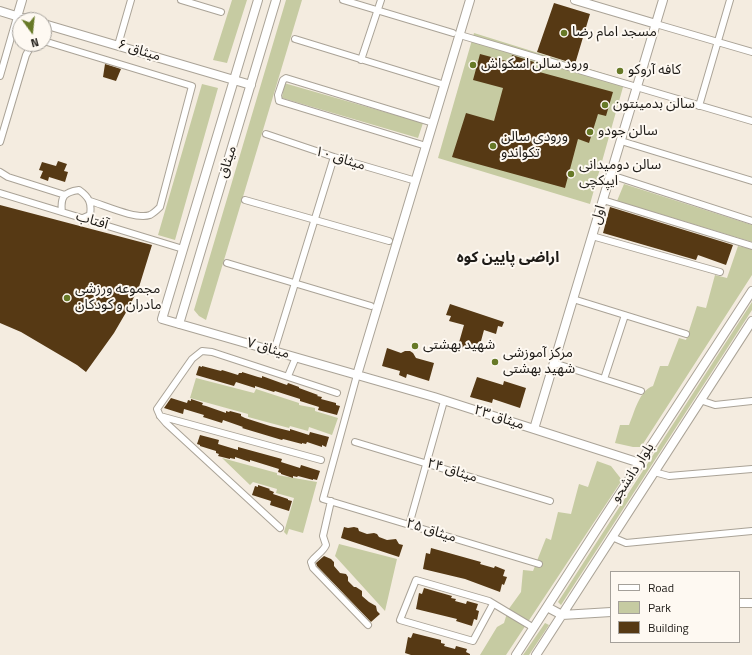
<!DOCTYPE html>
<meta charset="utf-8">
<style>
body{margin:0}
#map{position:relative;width:752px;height:655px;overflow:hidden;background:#f4ece0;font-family:"Titillium Web",sans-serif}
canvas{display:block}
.legend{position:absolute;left:610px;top:571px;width:130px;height:72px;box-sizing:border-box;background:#fef9f2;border:1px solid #a4a09a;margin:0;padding:5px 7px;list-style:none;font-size:12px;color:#1e1b17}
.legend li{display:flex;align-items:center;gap:8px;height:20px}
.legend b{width:20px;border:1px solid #a4a09a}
.north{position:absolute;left:12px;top:12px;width:40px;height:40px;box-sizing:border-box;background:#fef9f2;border:1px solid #a4a09a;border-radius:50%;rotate:165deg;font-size:11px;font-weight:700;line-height:16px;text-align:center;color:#1e1b17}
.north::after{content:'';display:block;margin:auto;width:14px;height:18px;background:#677927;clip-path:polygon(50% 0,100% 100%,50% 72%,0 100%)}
</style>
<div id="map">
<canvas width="752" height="655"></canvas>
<ul class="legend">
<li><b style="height:5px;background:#fff"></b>Road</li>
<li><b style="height:11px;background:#c6cba2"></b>Park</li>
<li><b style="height:11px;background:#563914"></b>Building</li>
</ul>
<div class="north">N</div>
</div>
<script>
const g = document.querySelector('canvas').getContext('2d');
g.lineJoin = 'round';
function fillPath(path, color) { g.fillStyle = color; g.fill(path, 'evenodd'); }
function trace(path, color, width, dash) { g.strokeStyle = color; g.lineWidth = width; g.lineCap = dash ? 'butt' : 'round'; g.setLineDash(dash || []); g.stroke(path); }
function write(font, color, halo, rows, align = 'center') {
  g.font = font + ' "Titillium Web","Noto Sans Arabic",sans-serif'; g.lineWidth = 4; g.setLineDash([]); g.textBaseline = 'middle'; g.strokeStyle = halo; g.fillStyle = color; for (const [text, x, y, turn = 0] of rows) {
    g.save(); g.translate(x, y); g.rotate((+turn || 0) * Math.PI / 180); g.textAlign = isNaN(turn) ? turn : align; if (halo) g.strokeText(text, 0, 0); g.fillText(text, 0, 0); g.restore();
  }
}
const green = new Path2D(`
 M232 0H247L227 63 213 60Z
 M286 0H302L206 320 199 316 194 310Z
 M474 33 625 80 590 204 438 158Z
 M284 83 423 123 418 138 282 98Z
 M202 84 218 88 175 240 158 235Z
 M624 184 752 225V242L617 201Z
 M738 246 752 249V275L641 447H633L615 443 620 425H629C635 411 639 391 653 386L660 366H668L679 338 686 340 697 306 706 308 715 275 727 278Z
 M752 302V310L561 605 558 602Z
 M196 378 254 393 256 389 299 403V405L315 408V411L338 418 332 435 309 427 308 431 290 426 289 428 248 417V414L190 398Z
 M222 458 277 473V475L317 482 303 533 289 529 287 535 284 532 294 498 276 493 277 489 253 482 250 485Z
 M597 461 611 466 622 480 506 655H480L497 627 504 623 508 610 521 592 523 570 533 571 546 538 551 540 558 512 571 514 579 484 588 487Z
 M339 544 397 559 385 611 335 556Z
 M545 623 549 625 529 655H523Z`);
const building = new Path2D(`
 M554 3 590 14 575 64 537 52Z
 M480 54 510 62 512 55 534 62 532 70 613 92 606 116 598 114 589 143 578 139 565 188 452 157 466 113 494 121 503 88 473 80Z
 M105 64 121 69 116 81 103 77Z
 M58 161 67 164 64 171 68 172 65 182 49 177 48 181 40 178 43 171 39 170 42 162 56 166Z
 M0 205 152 245 139 287 128 309 114 333 86 372 77 365 21 332 0 323Z
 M610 207 733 245 726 265 698 255 696 260 603 233Z
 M450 304 504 322 502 327 498 326 496 334 484 330 478 352 458 346 464 325 449 321 451 316 446 315Z
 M387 348 401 353 405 351H410L413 353 416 358 434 363 429 381 407 374 406 378 399 375 400 371 382 366Z
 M199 366 202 367V366L221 371 222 370 238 375 239 373H242V372L258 377 262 378V376L284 384 287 385 288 383 299 387V388L318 395 317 396 322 397 321 399 336 403V405L340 406 337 415 318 410 319 407 300 401V399L275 391 274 392 255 386V388L236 382 234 386 196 375Z
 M477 377 503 385 504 381 526 388 520 408 493 399 492 403 470 397Z
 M171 398 187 403 188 400 191 401V399L203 403 202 405 206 406 226 413V411L229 412 230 411 241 414V416L245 418 270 426 290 431V429L309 435 310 432 329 437 326 447 322 445V447L307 442 306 444 302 443V444L283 439 282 440 242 428 243 427 223 420 222 423 203 417 204 415 184 409 183 414 164 408Z
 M200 435 219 440 218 444 238 450V447L282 459 281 462 300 468 301 465 320 471 317 480 313 479V480L298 476 297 477 293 476V478L281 474V473L278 472 279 469 250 460V462L235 457V459L230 458V459L218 456 219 454 216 453V451L200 446V445L197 444Z
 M258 485 270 489 269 490 274 492 273 494 288 499V500L292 501 289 511 270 505 271 501 252 495 255 486 258 487Z
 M344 527 348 528 354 527 358 528 359 531 367 534 374 533 377 534 379 537 387 540 396 539 399 544 403 545 399 557 341 538Z
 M431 548 481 562 480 564 494 568 495 566 505 570 503 576 507 577 504 585 502 584 500 592 465 579 423 569 426 553 430 554Z
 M324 556 331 559 334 562V566L340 573 346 574 348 577V581L354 587H356L362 591V596L369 602 376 606 377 611 380 614 371 622 317 566 316 563Z
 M424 588 452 596 451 598 456 599 455 601 466 604 467 601 478 604 476 610 479 611 477 620 474 619 472 626 456 621 457 619 416 609 419 593 422 594Z
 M413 633 441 640V643L445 644 444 646 455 649 456 646 467 649 466 652 470 654V655H411L405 653 408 637 411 638Z`);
const street = new Path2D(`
 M181 0 221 12
 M343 0 453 33
 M656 24 752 52
 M460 35 752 121
 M295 39 445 85
 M44 42H47L192 86 160 207C157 210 154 213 150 215 136 220 104 205 90 201
 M118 45 131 0
 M361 60 381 0
 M0 76 17 17
 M699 106 730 0
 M266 134 334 157 416 181
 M621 141 752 181
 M0 142 26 55 31 46 35 44
 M426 146 279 101 278 95 283 80 286 78 433 123
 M0 172 8 177 65 195
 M611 175 752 221
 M0 193 183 249
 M245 200 389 241
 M603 200 752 246
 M62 212C60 197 64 192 79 190 89 197 92 203 90 215L83 218
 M592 236 720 272
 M227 263 371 306
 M573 299 686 334
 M274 351 334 157
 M554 363 641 391
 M357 375 323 499 539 564
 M288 376 296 357
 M604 379 625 315
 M700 400 715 405 752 401
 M160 416 321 460
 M355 442 550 501
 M654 472 669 476 752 469
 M331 501 323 536 326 545C323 552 316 555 311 562L313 568 368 625
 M409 525 444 401
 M280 528 166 423 160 416 157 409 192 359 202 351 212 352 337 393
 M612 537 626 543 752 531
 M493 604 473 641 400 620 416 580 489 601 534 628`);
const secondary = new Path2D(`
 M258 0 162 319 434 397 640 463
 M575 0 656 24
 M0 11 29 20
 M17 17 22 0
 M44 24 251 85
 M179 324 276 0
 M357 375 470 0
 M534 429 663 0
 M739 603H752
 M547 607 562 615 611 612
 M516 655 604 518 752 291
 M536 655 752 321`);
const markers = [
 [564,33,4,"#677927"],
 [473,65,4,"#677927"],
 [620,71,4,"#677927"],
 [605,105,4,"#677927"],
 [590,132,4,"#677927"],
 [493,146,4,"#677927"],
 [571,174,4,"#677927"],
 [67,298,4,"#677927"],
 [415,346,4,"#677927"],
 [495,362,4,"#677927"]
];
const poiNames = [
 ["مسجد امام رضا",572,33],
 ["ورود سالن اسکواش",481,65],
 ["کافه آروکو",628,71],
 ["سالن بدمینتون",613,105],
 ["سالن جودو",598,132],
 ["ورودی سالن",501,138],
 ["تکواندو",501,154],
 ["سالن دومیدانی",579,166],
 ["ایپکچی",579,182],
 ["مجموعه ورزشی",75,290],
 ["مادران و کودکان",75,306],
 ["شهید بهشتی",423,346],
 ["مرکز آموزشی",503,354],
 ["شهید بهشتی",503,370]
];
const streetNames = [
 ["میثاق ۶",139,51,17],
 ["میثاق ۱۰",340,159,17],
 ["میثاق",228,162,-73],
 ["اول",599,215,-73],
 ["آفتاب",92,221,17],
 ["میثاق ۷",268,349,16],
 ["میثاق ۲۳",499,418,18],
 ["میثاق ۲۴",452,471,17],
 ["بلوار دانشجو",633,473,-57],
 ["میثاق ۲۵",431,531,17]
];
const neighbourhoodNames = [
 ["اراضی پایین کوه",508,258]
];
fillPath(green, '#c6cba2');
fillPath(building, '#563914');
trace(street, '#aaa397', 8);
trace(secondary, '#aaa397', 10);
trace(street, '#fff', 6);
trace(secondary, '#fff', 8);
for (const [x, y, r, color] of markers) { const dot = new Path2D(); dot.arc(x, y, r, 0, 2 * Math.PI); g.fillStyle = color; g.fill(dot); trace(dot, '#fef9f2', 1.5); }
write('14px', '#1e1b17', '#fef9f2', poiNames, 'left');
write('14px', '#1e1b17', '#fef9f2', streetNames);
write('bold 15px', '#1e1b17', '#fef9f2', neighbourhoodNames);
</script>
